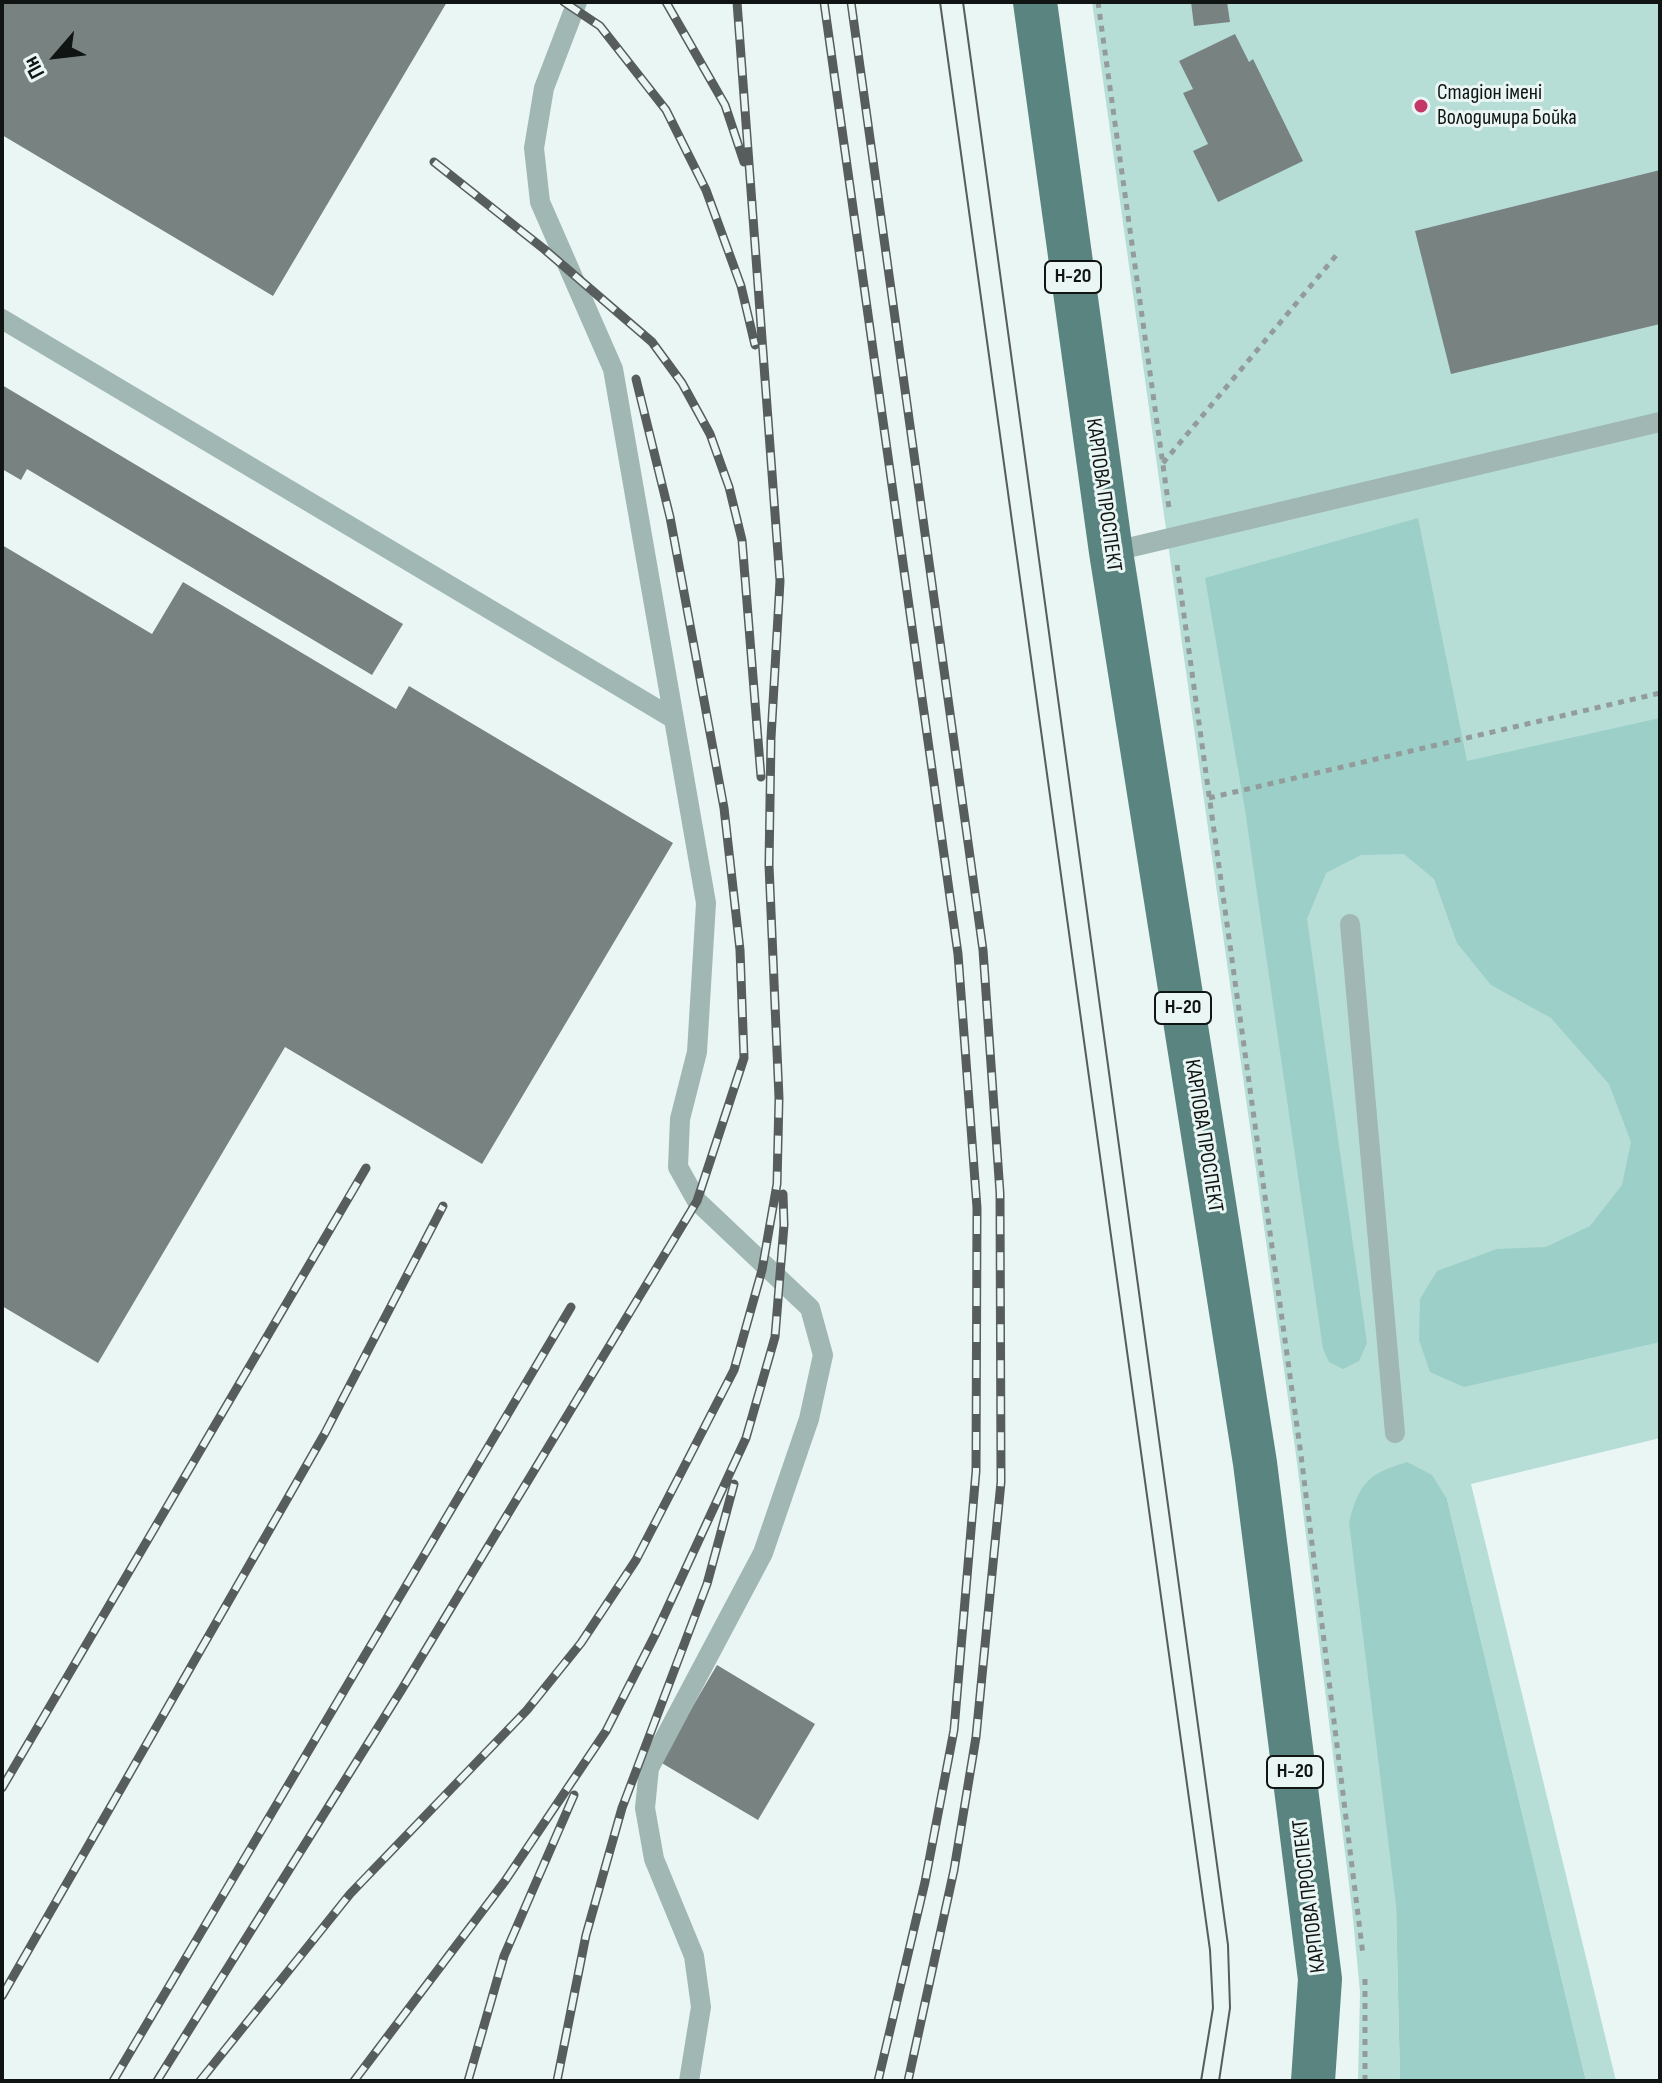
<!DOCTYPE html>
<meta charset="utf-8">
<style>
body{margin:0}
#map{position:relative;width:1662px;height:2083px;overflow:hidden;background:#eaf6f4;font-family:"Sofia Sans Condensed",sans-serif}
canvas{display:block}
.frame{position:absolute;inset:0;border:4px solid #101413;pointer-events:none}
.north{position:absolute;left:16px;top:16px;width:80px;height:80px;-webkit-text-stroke:6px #eaf6f4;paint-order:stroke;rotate:242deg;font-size:22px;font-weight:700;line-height:32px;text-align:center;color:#101413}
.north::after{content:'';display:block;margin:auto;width:28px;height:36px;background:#101413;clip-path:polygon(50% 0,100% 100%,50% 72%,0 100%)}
</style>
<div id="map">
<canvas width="1662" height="2083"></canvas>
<div class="frame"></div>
<div class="north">Пн</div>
</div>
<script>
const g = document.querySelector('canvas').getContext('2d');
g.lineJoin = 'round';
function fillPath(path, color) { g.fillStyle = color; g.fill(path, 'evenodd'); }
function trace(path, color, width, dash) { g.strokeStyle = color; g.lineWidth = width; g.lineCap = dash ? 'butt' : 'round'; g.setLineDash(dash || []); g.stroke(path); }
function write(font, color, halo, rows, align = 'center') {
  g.font = font + ' "Sofia Sans Condensed",sans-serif'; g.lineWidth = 6; g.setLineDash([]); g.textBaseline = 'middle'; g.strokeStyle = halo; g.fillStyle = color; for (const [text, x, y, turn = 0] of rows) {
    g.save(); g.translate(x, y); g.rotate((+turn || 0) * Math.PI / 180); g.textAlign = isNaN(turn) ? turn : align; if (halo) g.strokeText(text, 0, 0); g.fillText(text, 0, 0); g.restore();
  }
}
const green = new Path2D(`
 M1092 2H1660V1438L1471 1484 1616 2081H1586L1447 1499 1396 1905 1400 2081H1358L1360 1992 1352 1909 1296 1455Z`);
const forest = new Path2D(`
 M1418 518 1467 761 1660 718V1342L1464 1387 1430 1372 1419 1340 1420 1299 1437 1271 1497 1249 1546 1247 1590 1226 1622 1185 1631 1142 1609 1084 1551 1018 1491 985 1457 943 1434 879 1404 854 1361 855 1326 873 1307 919 1367 1343 1359 1361 1343 1369 1329 1362 1323 1349 1245 810 1205 578Z
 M1407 1462 1432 1475 1447 1499 1586 2081H1400L1396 1905 1349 1522C1360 1483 1367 1474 1407 1462Z`);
const building = new Path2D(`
 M2 2H447L273 296 2 135Z
 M1191 2H1227L1230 22 1194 26Z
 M1235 34 1249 62 1253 59 1303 161 1218 202 1193 151 1208 144 1183 93 1193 89 1179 61Z
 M1660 170V324L1451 374 1415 231Z
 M2 385 403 624 372 675 27 469 21 480 2 469Z
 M2 545 152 634 183 582 396 709 409 686 673 843 482 1164 285 1047 98 1363 2 1306Z
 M717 1665 815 1724 758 1820 660 1762Z`);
const path = new Path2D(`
 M1098 2 1169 508
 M1163 463 1339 252
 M1177 565 1301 1455 1363 1955
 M1209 798 1660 693
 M1365 2081V1977`);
const lane = new Path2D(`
 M577 2 544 88 534 148 540 202 613 369 706 903 697 1052 680 1119 678 1167 697 1201 810 1308 823 1355 809 1419 763 1553 649 1768 645 1808 654 1859 694 1956 701 2007 689 2081
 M2 319 674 719
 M1111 552 1660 422
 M1350 924 1395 1433`);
const primary = new Path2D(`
 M1035 2 1111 552 1255 1463 1320 1979 1313 2081`);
const tram = new Path2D(`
 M940 2 1210 1950 1213 2008 1201 2081
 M963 2 1228 1945 1230 2008 1219 2081`);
const rail = new Path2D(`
 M564 2 600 26 666 110 706 190 741 286 755 345
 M666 2 725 105 744 162
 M824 2 958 954 977 1208 976 1471 954 1730 925 1882 878 2081
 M851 2 983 950 1000 1193 1001 1482 976 1737 954 1870 908 2081
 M434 162 544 249 652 342 682 383 710 434 729 487 742 540 761 777
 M2 1788 366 1168
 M2 1996 325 1433 443 1206
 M113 2081 571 1307
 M157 2081 402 1689 697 1201 744 1058 740 950 724 808 670 517 636 379
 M200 2081 350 1894 527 1710 581 1643 636 1560 734 1370 762 1270 777 1184 779 1098 769 865 771 738 780 581 737 2
 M354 2081 505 1881 606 1731 655 1635 746 1438 775 1337 784 1225 783 1194
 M468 2081 504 1956 574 1795
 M557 2081 586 1935 622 1808 707 1584 734 1484`);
const markers = [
 [1421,106,8,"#c43766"]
];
const shields = [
 [1073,277,56],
 [1183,1008,56],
 [1295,1772,56]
];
const shieldNames = [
 ["Н-20",1073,277],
 ["Н-20",1183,1008],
 ["Н-20",1295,1772]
];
const poiNames = [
 ["Стадіон імені",1437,93],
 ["Володимира Бойка",1437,118]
];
const streetNames = [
 ["КАРПОВА ПРОСПЕКТ",1103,495,82],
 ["КАРПОВА ПРОСПЕКТ",1203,1136,81],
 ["КАРПОВА ПРОСПЕКТ",1310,1896,-97]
];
fillPath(green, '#b6ded7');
fillPath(forest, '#9bcfc8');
fillPath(building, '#788381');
trace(path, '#939c9b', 5, [6, 6]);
trace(lane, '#a1b7b4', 20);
trace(primary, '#5a847f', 44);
trace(tram, '#575d5c', 2);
trace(rail, '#575d5c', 9);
trace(rail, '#eaf6f4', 6, [18]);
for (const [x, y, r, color] of markers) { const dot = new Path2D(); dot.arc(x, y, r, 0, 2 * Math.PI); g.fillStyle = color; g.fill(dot); trace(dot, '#eaf6f4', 3); }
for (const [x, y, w] of shields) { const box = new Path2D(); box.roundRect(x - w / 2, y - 16, w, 32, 6); g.fillStyle = '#eaf6f4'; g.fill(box); trace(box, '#101413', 2); }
write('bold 20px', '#101413', null, shieldNames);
write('22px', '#101413', '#eaf6f4', poiNames, 'left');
write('22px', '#101413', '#eaf6f4', streetNames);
</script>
